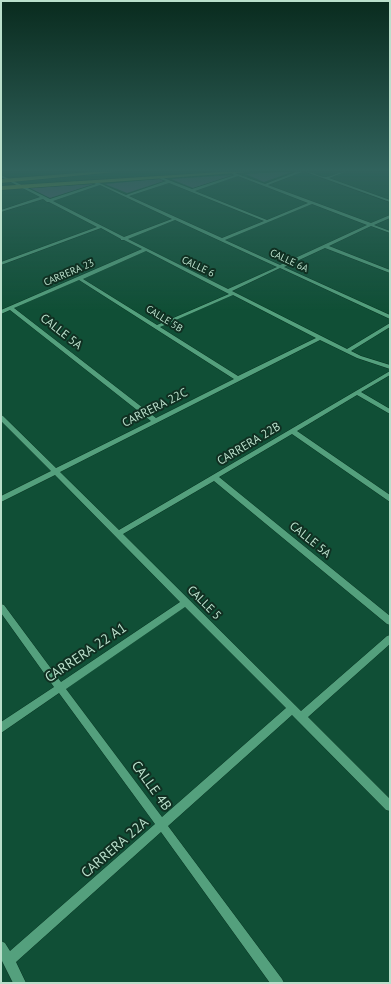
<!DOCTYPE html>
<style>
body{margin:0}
#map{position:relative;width:391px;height:984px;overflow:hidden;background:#104f36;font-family:"PT Sans",sans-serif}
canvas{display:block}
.frame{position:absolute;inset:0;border:2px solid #badfcb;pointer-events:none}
</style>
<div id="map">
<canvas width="391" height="984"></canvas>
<div class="frame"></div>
</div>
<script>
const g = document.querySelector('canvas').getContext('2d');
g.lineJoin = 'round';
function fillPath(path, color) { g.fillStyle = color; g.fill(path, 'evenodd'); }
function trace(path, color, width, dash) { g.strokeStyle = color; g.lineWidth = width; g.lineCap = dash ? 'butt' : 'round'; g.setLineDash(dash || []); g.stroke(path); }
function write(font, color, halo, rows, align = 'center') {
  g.font = font + ' "PT Sans",sans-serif'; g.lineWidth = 4; g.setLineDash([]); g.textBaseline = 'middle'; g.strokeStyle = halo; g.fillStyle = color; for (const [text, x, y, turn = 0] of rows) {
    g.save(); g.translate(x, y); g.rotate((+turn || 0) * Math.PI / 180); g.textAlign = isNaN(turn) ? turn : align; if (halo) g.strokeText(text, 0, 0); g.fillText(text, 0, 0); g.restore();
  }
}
const green = new Path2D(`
 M277 172H292L264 182 245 174Z
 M233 175 193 188 171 179Z
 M159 179 164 181 127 193 105 184Z
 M94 184 50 198 30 188Z`);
const minor = new Path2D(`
 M232 172 265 184 296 172H302L268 185 371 223 390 215V218L374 225 390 231V233L371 226 329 246 390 270V273L325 248 284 267 390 315V319L280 268 232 291 347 349 390 323V327L351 351 361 356 390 365V369L357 358 320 340 60 472 119 530 390 371V375L361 392 390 409V414L357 395 297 431 390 495V502L292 434 219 477 390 616V625L387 624 214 481 123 534 301 711 387 636 390 635V644L308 717 390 799V811L386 810 292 715 168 826 282 979 284 983H270L161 832 16 962 26 983H13L1 959V941L5 943 10 951 155 824 59 693 1 733V722L54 687 1 613V604L4 605 61 682 180 602 55 475 1 502V496L51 471 1 421V415L3 416 56 468 151 421 10 310 1 314V310L142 249 124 240H121V239L101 228 1 265V262L97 227 49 202H47L43 199 1 212V210L40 197 1 177V175L50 199 96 184 92 182 93 180 126 195 166 181 160 179 161 177 192 189 235 175 232 174ZM238 176 308 203 267 220 195 191ZM169 183 264 221 222 238 129 196ZM100 185 172 219 124 237 53 201ZM312 204 367 225 280 265 225 240ZM175 220 277 267 228 289 128 239ZM146 251 229 294 157 325 83 279ZM79 280 234 379 156 418 14 308ZM233 295 316 338 238 376 160 327ZM185 607 286 708 162 817 66 689Z
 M306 172C313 172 320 177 325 177 331 177 338 172 345 172L329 178 390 200V202Z`);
const major = new Path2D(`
 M92 172H115L1 183V179Z
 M221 172H249L1 190V186Z`);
const farStreetnames = [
 ["CALLE 6A",289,261,25],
 ["CALLE 6",198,267,26],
 ["CARRERA 23",69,273,-23],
 ["CALLE 5B",164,319,32]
];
const streetNames = [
 ["CALLE 5A",61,332,38],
 ["CARRERA 22C",155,408,-27],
 ["CARRERA 22B",249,444,-31],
 ["CALLE 5A",310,540,39],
 ["CALLE 5",204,603,45]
];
const nearStreetnames = [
 ["CARRERA 22 A1",86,653,-34],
 ["CALLE 4B",151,786,54],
 ["CARRERA 22A",115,848,-41]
];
fillPath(green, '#5a5c7c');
trace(minor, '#063120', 1);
trace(major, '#063120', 1);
fillPath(minor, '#54a07d');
fillPath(major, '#899f3d');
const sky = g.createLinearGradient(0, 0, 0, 310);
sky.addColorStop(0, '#092b1e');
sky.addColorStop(0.55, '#31635d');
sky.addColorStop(1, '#31635d00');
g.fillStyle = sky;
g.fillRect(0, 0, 391, 310);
write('10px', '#badfcb', '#103022', farStreetnames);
write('12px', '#badfcb', '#103022', streetNames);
write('14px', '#badfcb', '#103022', nearStreetnames);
</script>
